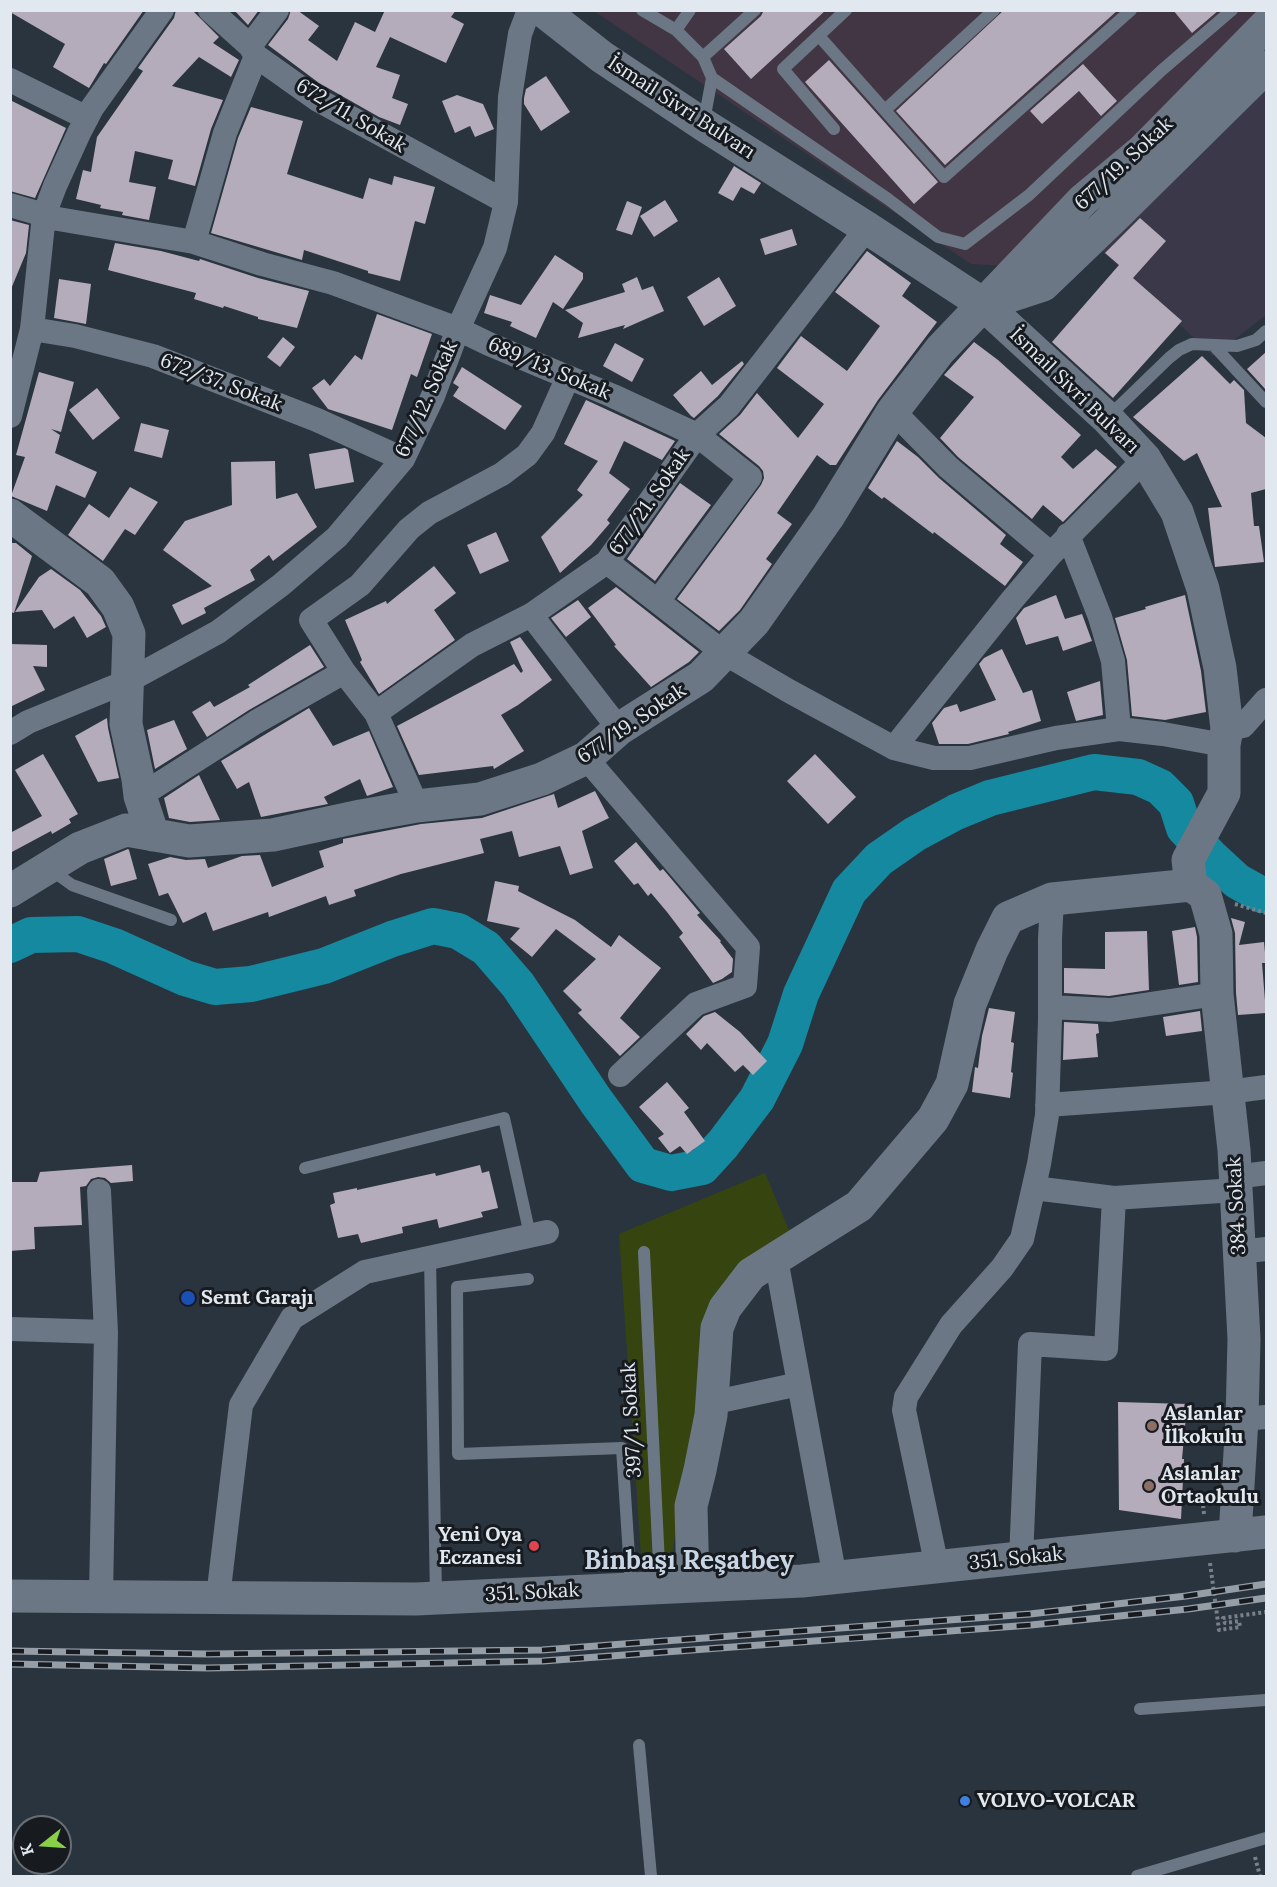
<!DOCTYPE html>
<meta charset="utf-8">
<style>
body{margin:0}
#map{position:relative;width:1277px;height:1887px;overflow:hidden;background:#2a343f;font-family:Lora,serif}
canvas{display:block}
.frame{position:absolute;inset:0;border:12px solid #e1e8ef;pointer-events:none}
.north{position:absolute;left:12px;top:1815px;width:60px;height:60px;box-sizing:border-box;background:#171b20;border:2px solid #686d73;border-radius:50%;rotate:253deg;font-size:16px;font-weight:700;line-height:24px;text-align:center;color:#e1e8ef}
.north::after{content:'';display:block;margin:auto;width:21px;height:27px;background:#89cf48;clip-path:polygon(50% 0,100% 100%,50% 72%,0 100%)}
</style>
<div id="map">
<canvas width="1277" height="1887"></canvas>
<div class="frame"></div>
<div class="north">K</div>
</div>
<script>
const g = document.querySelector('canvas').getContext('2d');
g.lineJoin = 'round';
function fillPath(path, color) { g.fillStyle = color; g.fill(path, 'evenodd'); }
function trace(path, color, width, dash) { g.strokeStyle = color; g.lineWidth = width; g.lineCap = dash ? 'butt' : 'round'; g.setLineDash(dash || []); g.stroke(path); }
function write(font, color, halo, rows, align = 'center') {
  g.font = font + ' Lora,serif'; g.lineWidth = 6; g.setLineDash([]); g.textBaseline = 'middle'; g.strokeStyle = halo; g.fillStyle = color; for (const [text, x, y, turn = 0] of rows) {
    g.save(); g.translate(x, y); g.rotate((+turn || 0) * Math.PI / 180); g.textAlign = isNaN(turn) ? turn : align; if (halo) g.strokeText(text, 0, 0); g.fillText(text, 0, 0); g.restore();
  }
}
const commercial = new Path2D(`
 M1266 10 1008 266 971 264 594 11Z`);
const industrial = new Path2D(`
 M1266 88V315L1213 356 1097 246Z`);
const green = new Path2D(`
 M765 1173 791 1235 753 1257 702 1419 681 1492 673 1550 642 1570 619 1234Z`);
const river = new Path2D(`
 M10 945 31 935 78 934 114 946 185 978 215 987 251 984 324 966 392 939 433 926 458 931 486 948 518 985 596 1101 643 1165 671 1173 702 1167 723 1144 757 1099 785 1044 801 994 849 891 879 859 915 834 956 812 990 798 1094 772 1138 777 1160 787 1176 803 1184 828 1211 857 1237 881 1262 895H1266`);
const building = new Path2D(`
 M10 10H144L106 64 104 63 89 88 53 67 65 44 10 12Z
 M176 10H192L219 37 213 43 239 60 231 77 199 57 172 86 223 100 211 129 195 186 168 179 173 160 135 151 129 182 156 187 149 220 122 215 123 212 100 208 101 205 76 199 83 170 91 172 97 137 143 71 138 68 174 18Z
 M234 10H259L248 25Z
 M291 10H297L319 26 308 40 337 61 355 22 375 32 385 10H456L451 17 464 24 446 63 390 37 376 67 400 75 392 98 408 104 400 125 379 117 319 83 268 45 288 19Z
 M764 10H826L751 79 724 49 761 16Z
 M1004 10H1118L945 165 896 111Z
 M1173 10H1219L1192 33Z
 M829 60 938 182 914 204 805 82Z
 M1083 64 1117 101 1101 116 1079 91 1042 124 1030 111Z
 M546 76 570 112 541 131 524 104V98L526 89Z
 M457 95 483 104 494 129 475 137 470 126 455 133 442 101Z
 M10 100 66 128 35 198 10 191Z
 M251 107 303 121 287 174 363 199 369 178 392 185 394 176 435 187 425 224 415 221 400 281 368 273V271L304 250 302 260 211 233 238 138Z
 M734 166 761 183 754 194 741 187 733 201 718 193Z
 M665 200 678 221 654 237 640 216Z
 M627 201 642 207 632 235 616 230Z
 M1140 218 1166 241 1133 278 1182 321 1113 398 1052 342 1119 265 1105 253Z
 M10 220 29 225 26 253 11 289Z
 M792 229 797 245 765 255 760 239Z
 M115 243 161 251 199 261 200 259 258 278 309 291 297 328 258 319V317L224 306 223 308 194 299 196 293 108 270Z
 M867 251 911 283 902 296 937 322 878 400 836 465H830L817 455 777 513 792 524 766 559 772 564 740 610 719 631 677 599 761 485 764 478 763 471 759 466 719 434 740 415 757 393 798 438 824 404 777 368 801 336 847 371 880 326 835 292Z
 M555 255 583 273V279L563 309 553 302 536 338 510 326 512 322 484 313 490 295 521 305Z
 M637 277 642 290 653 286 664 311 623 329 625 325 578 338 583 323 565 310 625 292 622 284Z
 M719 277 736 306 704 326 687 297Z
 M59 279 91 284 86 324 54 318Z
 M377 314 432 334 417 377 411 374 392 430 328 409 312 388 324 379 330 386 355 355 362 360Z
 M283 337 295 347 280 367 267 357Z
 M974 342 998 360 1081 435 1061 457 1073 469 1096 449 1117 467 1063 522 1043 505 1032 519 958 457 940 438 974 397 944 375Z
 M615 343 644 359 632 382 603 366Z
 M1266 352V390L1247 369Z
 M1202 356 1230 384 1234 380 1244 390 1246 423 1266 438V489L1251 493 1254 526H1259L1264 562 1215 567 1208 508 1222 507 1197 453 1184 461 1133 417Z
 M742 361 744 364 718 396 694 418 691 416 673 395 701 371 712 385Z
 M462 367 522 406 505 430 453 396 459 387 453 383Z
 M39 372 74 382 61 432 51 429 60 435 55 453 97 472 85 498 56 485 47 511 11 496 25 457 16 455Z
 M97 388 120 418 93 440 69 410Z
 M586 400 675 441 662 460 624 441 609 473 630 489 607 520 610 523 591 545 560 573 541 537 583 495 577 490 598 461 564 444Z
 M141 423 169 430 162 458 134 451Z
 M897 441 918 457 939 478 1006 535 1000 544 1023 562 1005 586 934 532 933 534 884 497 882 499 868 488Z
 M345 448 348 450 354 482 315 489 309 454Z
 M275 461 276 499 297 493 317 527 273 561 269 555 250 570 255 580 204 608 206 613 182 625 172 605 212 586 163 550 185 521 232 505 231 462Z
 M680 483 711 505 655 581 627 559Z
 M130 487 158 502 135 535 125 529 103 561 68 535 89 504 109 518Z
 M496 532 509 561 480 574 467 545Z
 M10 543H16L32 556 14 613 10 612Z
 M434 566 456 593 434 610 455 640 379 694 360 662 362 660 345 620 386 601 387 604Z
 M51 569 80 590 101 616 106 627 87 638 74 616 54 629 42 610 15 612 39 577Z
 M616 587 699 652 689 662 651 687 614 646 616 645 588 608Z
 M1056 595 1065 619 1082 614 1092 641 1063 651 1058 636 1026 645 1016 618 1024 608Z
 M1185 595 1201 671 1206 712 1165 720 1132 716 1127 660 1115 618 1146 609 1145 607Z
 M578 600 591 617 566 637 551 618Z
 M520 637 552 680 518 705 501 715 524 751 494 769 493 766 419 775 397 726 514 664 521 673 523 671 510 642Z
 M10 644 47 645V667L33 666 45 690 10 707Z
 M310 645 324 667 249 710 207 737 192 712 210 701 214 707 250 687 248 685Z
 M1002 649 1023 693 1032 690 1041 721 1008 732 1009 734 968 744H939L932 723 944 708 957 704 960 712 996 700 979 664 984 658Z
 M1100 681 1103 715 1076 721 1067 692Z
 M309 708 333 746 369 731 393 787 367 796 360 779 324 797 328 804 261 817 249 782 237 789 221 761Z
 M107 718 108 728 119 778 98 782 75 736Z
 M174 720 187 749 155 769 147 730Z
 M43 754 78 814 69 819 71 823 52 834 51 831 10 853V833L42 816 15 770Z
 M815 754 856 797 828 824 787 781Z
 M199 775 220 820 190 822 169 818 164 798Z
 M595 791 609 818 582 831 593 868 570 875 560 846 519 857 512 831 480 839 484 853 401 874 354 890 356 896 329 905 326 896 269 917 268 912 213 931 206 912 183 923 168 893 159 896 148 864 170 857 186 860 205 859 208 868 242 856 260 855 272 887 324 867 319 851 343 843V839L421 824 482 818 554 794 558 808Z
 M636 842 660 871 663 869 700 913 697 915 721 941 720 942 733 959 732 972 722 979 713 983 679 937 683 933 667 912 651 893 648 896 638 883 634 885 614 861Z
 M128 849 129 850 137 879 111 886 104 859Z
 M495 881 519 886 518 891 575 920 611 947 619 935 661 968 620 1018 640 1037 620 1056 578 1013 582 1010 563 991 596 959 556 929 532 957 510 939 520 928 487 921Z
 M1231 918 1245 922 1239 945 1264 942 1266 963H1262L1266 1013 1238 1015 1236 993 1235 933Z
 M1195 927 1197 937 1198 982 1179 985 1172 931Z
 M1147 931 1149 990 1109 996 1064 993V968L1105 969V932Z
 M989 1008 1015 1012 1011 1042 1014 1043 1011 1072 1013 1073 1010 1098 972 1092 975 1067 978 1068 982 1036Z
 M1200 1011 1202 1031 1166 1036 1163 1017Z
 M715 1012 740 1032 767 1061 753 1075 743 1065 735 1072 707 1043 701 1050 686 1034 704 1016Z
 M1064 1022 1098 1024 1099 1033 1096 1034 1098 1057 1063 1060Z
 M667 1082 689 1108 684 1112 705 1141 687 1154 680 1146 670 1153 658 1138 664 1134 639 1107Z
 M132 1165 133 1181 111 1183 105 1178 98 1177 91 1179 86 1186 80 1187 82 1225 34 1227 35 1249 10 1251V1182H37L40 1172Z
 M480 1165 482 1173 489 1171 498 1208 481 1212 483 1217 439 1228 437 1219 402 1227 403 1233 361 1243 358 1234 338 1238 330 1205 335 1203 333 1193 357 1188V1190L435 1173 436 1176Z
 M1118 1402 1187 1404 1182 1459H1184L1181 1519 1119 1510Z`);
const path = new Path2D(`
 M1235 904 1266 913
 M1204 1514 1202 1495 1214 1493
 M1210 1563 1219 1630 1240 1627 1239 1621 1225 1623 1223 1618 1266 1612
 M1255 1857 1260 1876`);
const lane = new Path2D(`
 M642 10 676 30 703 57 712 78 704 121
 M676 30 690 10
 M819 36 944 177 1131 10
 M703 57 755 10
 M712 78 888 199 938 237 965 244 1029 195 1162 70 1232 10
 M885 110 994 10
 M834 129 783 69 846 10
 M1214 346 1266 402
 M1108 417 1169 358 1179 350 1192 344 1237 346 1256 340 1266 331
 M53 868 61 877 72 885 171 920
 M305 1168 504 1118 530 1235
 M644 1252 660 1585
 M430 1257 436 1597
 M528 1279 457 1287 458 1454 622 1448 631 1587
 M1140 1709 1266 1700
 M639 1745 651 1876
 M1137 1876 1266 1838`);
const street = new Path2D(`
 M210 10 250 46 256 56 318 100 506 202
 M250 46 277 10
 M10 80 87 118
 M10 205 58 219 194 242 262 264 333 283 458 329 489 344 613 396 697 435 750 477 658 601
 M194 242 225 133 256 56
 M32 329 75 336 153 356 317 420 403 459
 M893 411 948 467 1051 554
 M10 416 32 329 44 215 55 186 79 133 92 108 162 10
 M1068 535 1100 617 1113 661 1119 729
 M607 562 724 653 789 691 894 748 934 758H970L1056 738 1119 729 1163 734 1224 745
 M531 615 619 729
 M376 713 472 645 531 615 607 562 697 435 729 406 867 228
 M1227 729 1243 726 1266 700
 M10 733 28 722 128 681 218 632 281 585 337 537 403 459 433 396 458 329 495 248 506 202 510 97 520 34 529 10
 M894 748 1012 600 1051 554 1145 459
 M586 758 748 947 745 986 696 1004 620 1075
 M140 796 256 722 344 672
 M417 806 376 713 344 672 311 620 360 585 409 529 429 513 502 474 527 455 543 433 568 377
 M1050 1007 1110 1010 1217 994
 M1047 1105 1228 1092 1266 1087
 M1235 1177 1266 1173
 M1034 1188 1114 1198 1236 1190
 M99 1191 106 1332
 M1239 1252 1266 1249
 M776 1259 835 1578
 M10 1329 106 1332 101 1596
 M711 1403 799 1384
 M1242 1419 1266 1417
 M1021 1559 1030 1344 1106 1349 1114 1198
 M937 1567 904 1410 906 1397 951 1325 1002 1268 1022 1239 1039 1164 1047 1115 1050 1019V939L1052 899
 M218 1597 241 1405 292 1318 365 1272 547 1232`);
const secondary = new Path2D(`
 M542 10 602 57 704 125 867 228 983 304 1107 418 1145 459 1177 512 1203 589 1220 668 1227 729 1224 745V793L1188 860 1191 885 1052 899 1008 918 992 950 970 1004 952 1084 933 1119 859 1206 751 1274 725 1308 717 1328 711 1415 700 1470 691 1506 693 1586
 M988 303 1043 285 1115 216 1266 67
 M10 515 100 582 118 607 129 634 126 724 138 779 140 796 153 835
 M1191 885 1205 895 1216 934 1217 994 1234 1150 1244 1339 1242 1419 1235 1536
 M10 891 80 848 126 830 189 841 273 835 361 816 417 806 480 799 542 779 586 758 619 729 701 677 754 622 828 517 893 411 940 350 1083 200 1142 151 1266 25
 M10 1596 416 1599 802 1581 1266 1532`);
const rail = new Path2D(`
 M10 1651 208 1654 542 1650 1030 1614 1186 1596 1266 1584
 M10 1664 208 1668 543 1661 1031 1625 1188 1609 1266 1598`);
const markers = [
 [188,1298,8,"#1a4fb4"],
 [1152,1426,6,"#8d6e63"],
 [1149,1486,6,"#8d6e63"],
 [534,1546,6,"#e0444e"],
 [965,1801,6,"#3f7fe0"]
];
const streetNames = [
 ["İsmail Sivri Bulvarı",681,108,33],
 ["672/11. Sokak",351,116,31],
 ["677/19. Sokak",1124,164,-43],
 ["689/13. Sokak",549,369,23],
 ["672/37. Sokak",221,383,21],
 ["İsmail Sivri Bulvarı",1074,391,44],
 ["677/12. Sokak",427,399,-66],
 ["677/21. Sokak",650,502,-55],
 ["677/19. Sokak",632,724,-34],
 ["384. Sokak",1237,1206,-93],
 ["397/1. Sokak",632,1420,-93],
 ["351. Sokak",1016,1559,-6],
 ["351. Sokak",532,1593,-3]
];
const poiNames = [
 ["Semt Garajı",201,1298],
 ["Aslanlar",1164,1414],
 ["İlkokulu",1164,1437],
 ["Aslanlar",1161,1474],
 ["Ortaokulu",1161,1497],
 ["Yeni Oya",522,1535,"right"],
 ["Eczanesi",522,1558,"right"],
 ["VOLVO-VOLCAR",977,1801]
];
const districtNames = [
 ["Binbaşı Reşatbey",689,1562]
];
fillPath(commercial, '#423644');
fillPath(industrial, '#3b3849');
fillPath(green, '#364510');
trace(river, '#1489a0', 36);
fillPath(building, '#b4abbb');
trace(path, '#78818a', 4, [3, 3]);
trace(lane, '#6b7784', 12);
trace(street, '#6b7784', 24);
trace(secondary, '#6b7784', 33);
trace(rail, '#959da6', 7);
trace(rail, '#171b20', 4.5, [14]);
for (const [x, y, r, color] of markers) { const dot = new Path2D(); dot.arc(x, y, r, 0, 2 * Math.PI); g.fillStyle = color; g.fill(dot); trace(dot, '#171b20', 2); }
write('20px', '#e1e8ef', '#171b20', streetNames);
write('bold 20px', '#e1e8ef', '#171b20', poiNames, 'left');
write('bold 26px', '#c8d5e4', '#171b20', districtNames);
</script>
